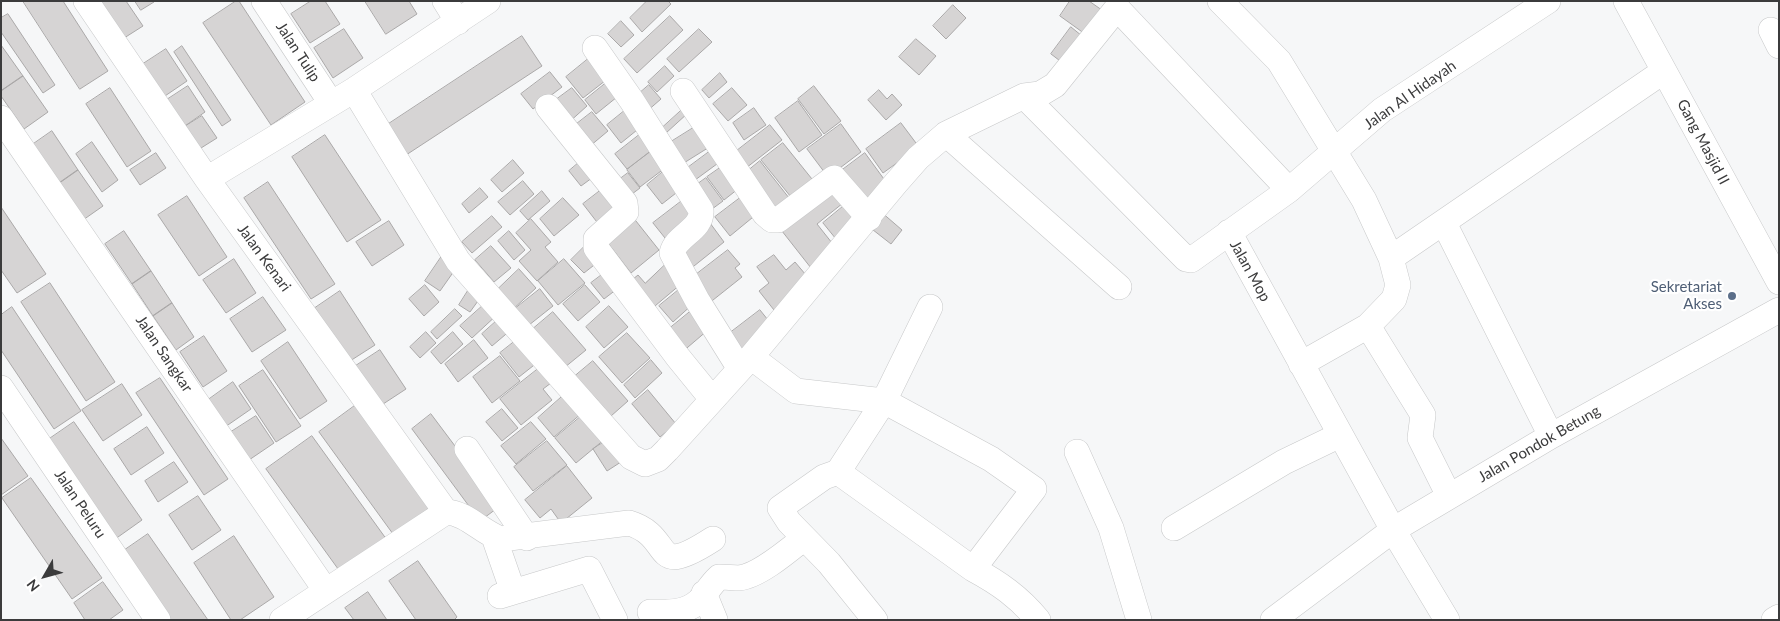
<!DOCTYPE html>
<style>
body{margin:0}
#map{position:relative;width:1780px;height:621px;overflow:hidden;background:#f6f7f8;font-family:Lato,sans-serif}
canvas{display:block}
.frame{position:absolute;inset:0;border:2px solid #3b3b3c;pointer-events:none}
.north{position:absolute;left:20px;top:551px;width:50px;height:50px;-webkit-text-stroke:4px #fff;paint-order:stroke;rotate:232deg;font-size:14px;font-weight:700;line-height:20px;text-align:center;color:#3b3b3c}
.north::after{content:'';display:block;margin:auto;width:18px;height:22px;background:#3b3b3c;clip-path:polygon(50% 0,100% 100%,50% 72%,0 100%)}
</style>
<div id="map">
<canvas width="1780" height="621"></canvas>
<div class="frame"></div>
<div class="north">N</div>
</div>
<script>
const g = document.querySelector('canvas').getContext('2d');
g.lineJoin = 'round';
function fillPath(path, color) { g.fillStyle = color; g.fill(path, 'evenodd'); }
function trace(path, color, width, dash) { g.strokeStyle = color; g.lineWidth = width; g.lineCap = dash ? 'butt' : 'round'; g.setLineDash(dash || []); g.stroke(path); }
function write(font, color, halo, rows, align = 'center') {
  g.font = font + ' Lato,sans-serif'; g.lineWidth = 4.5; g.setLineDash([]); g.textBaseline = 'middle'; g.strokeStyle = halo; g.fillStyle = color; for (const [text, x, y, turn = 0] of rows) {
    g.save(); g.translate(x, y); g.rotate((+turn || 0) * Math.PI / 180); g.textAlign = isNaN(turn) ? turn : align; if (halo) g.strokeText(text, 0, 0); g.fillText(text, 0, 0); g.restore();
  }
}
const building = new Path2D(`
 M23 1H63L108 71 80 89Z
 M96 1H126L143 26 121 40Z
 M135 1H153L154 2 141 10Z
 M236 1H239L305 102 271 125 203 23Z
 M311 1H325L340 24 310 43 291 14Z
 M365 1H409L417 14 386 34Z
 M647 1H668L671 4 642 32 630 18Z
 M1070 1H1089L1109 15 1092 39 1060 16Z
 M953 5 966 18 946 39 933 26Z
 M8 14 55 85 43 93 1 32V18Z
 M670 16 683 30 637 73 624 59Z
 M621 21 634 35 621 47 608 34Z
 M1071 27 1087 40 1068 67 1051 54Z
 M344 29 363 58 333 78 314 48Z
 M699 29 712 42 679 72 667 59Z
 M522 36 542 66 403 157 384 127Z
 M916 39 936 56 919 75 899 57Z
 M1 45 23 76 1 91Z
 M182 46 231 120 222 126 174 52Z
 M166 49 187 81 162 98 140 66Z
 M593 55 610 77 583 98 566 77Z
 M665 66 674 76 657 92 648 82Z
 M550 72 562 87 533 109 521 94Z
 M720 73 727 82 709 98 702 90Z
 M23 76 48 112 24 129 1 96V91Z
 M611 79 622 93 596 114 585 100Z
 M649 85 661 99 646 112 634 98Z
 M188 86 205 112 182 128 165 101Z
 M814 86 841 121 824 134 798 99Z
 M110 88 151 151 127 167 86 104Z
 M572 88 587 106 567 124 553 102Z
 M732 88 747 105 728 121 713 104Z
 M879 90 887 99 892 94 902 105 886 120 868 100Z
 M798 101 822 135 799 152 775 118Z
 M628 108 642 126 621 143 607 125Z
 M684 108 688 113 666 133 662 128Z
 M754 108 766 125 744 140 733 123Z
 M592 112 608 131 590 146 574 126Z
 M202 116 217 138 193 153 178 131Z
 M901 123 919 147 883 173 866 149Z
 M841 124 861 152 828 177 807 149Z
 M698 125 711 146 679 166 666 145Z
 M770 125 782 140 746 168 734 153Z
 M52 131 78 170 58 184 32 145Z
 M643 132 655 148 627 169 615 154Z
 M325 135 381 220 347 242 292 157Z
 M92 142 118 180 102 192 76 154Z
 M783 143 816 184 795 202 761 160Z
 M655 148 669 165 640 187 627 170Z
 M713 149 721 161 691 183 682 172Z
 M156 153 166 168 140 185 130 170Z
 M865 153 889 186 861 206 837 174Z
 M513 160 524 173 502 192 491 180Z
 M582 160 596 175 581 186 569 171Z
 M760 161 793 203 777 216 743 175Z
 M727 163 743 185 724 200 707 177Z
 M670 166 685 186 662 204 647 185Z
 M78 170 103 206 83 220 58 184Z
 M628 173 640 188 628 197 616 182Z
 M706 178 723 201 708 212 691 189Z
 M523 181 534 194 510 215 498 202Z
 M834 181 848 199 817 224 836 248 811 268 778 226Z
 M268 182 335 284 311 299 244 198Z
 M605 187 621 208 600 226 583 204Z
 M480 188 488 197 469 213 462 204Z
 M542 191 550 201 528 220 520 211Z
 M744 195 758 213 730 236 715 217Z
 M187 196 227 257 199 276 158 215Z
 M687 197 697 210 669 243 653 223Z
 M563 198 579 215 554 236 540 219Z
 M851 200 864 216 836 239 823 223Z
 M1 207 46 274 17 293 1 270Z
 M880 211 902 230 891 244 868 226Z
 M492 216 502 227 472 253 462 242Z
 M632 216 659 250 631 273 604 238Z
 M531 219 551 242 545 247 558 262 537 281 519 261 531 250 516 233Z
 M389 221 404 245 372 266 356 242Z
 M710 223 724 242 689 270 674 250Z
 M124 231 151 271 132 284 105 244Z
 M509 231 525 250 514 260 498 241Z
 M587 244 598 262 584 273 571 260Z
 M491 246 511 268 494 282 475 260Z
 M728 250 740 264 735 268 742 277 708 304 689 280Z
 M444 253 459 264 440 291 425 281Z
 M774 255 786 270 795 262 811 281 774 310 759 291 769 283 757 267Z
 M234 259 256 293 226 313 203 280Z
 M564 259 585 283 558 305 538 281Z
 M665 265 681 284 649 311 627 284 638 275 645 283Z
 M519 269 536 288 511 311 494 293Z
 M151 271 172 303 153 316 132 284Z
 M603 274 617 289 604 299 591 283Z
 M50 283 115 382 86 401 21 302Z
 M425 285 439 302 424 316 409 299Z
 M585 285 600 302 578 321 563 304Z
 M471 286 483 294 470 312 459 305Z
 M681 288 694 303 673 322 659 306Z
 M540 289 553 306 524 329 511 312Z
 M340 291 375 345 350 361 315 308Z
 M263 297 286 330 252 352 230 319Z
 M488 301 499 313 472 338 460 326Z
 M172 303 194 337 176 350 153 316Z
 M609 306 628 327 604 348 586 327Z
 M12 307 81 411 54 429 1 350V315Z
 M455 309 462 316 437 339 431 332Z
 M760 310 772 325 743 357 726 336Z
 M691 311 708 330 681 353 664 333Z
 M553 312 586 350 559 372 527 334Z
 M501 317 512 329 492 346 482 334Z
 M426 332 436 343 420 358 410 347Z
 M453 332 463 344 441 364 431 352Z
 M627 333 650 358 622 383 599 357Z
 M204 336 227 371 203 387 180 352Z
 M519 338 538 362 519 377 500 353Z
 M474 340 488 358 458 382 445 364Z
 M288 342 327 401 300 419 261 361Z
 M380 350 406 389 377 408 351 369Z
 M500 356 520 381 492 403 473 377Z
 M651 360 662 373 635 398 624 385Z
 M593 361 628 401 611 416 591 393 583 400 568 382Z
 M543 365 555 380 543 389 552 400 521 425 500 399Z
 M263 370 301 426 276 442 239 386Z
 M160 378 228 479 204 495 136 393Z
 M233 382 251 409 225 427 208 400Z
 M122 384 142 415 103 441 82 410Z
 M648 390 676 424 660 437 632 404Z
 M565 394 582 413 554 437 538 418Z
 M360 402 435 504 393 534 319 432Z
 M502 409 518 428 502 441 486 422Z
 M431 414 500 506 480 521 412 429Z
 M584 414 605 439 576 463 555 438Z
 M256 416 274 443 249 460 231 432Z
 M74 422 142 520 111 542 42 444Z
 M531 422 546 439 516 464 501 446Z
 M147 427 164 453 131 475 114 449Z
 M312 436 387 540 341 573 266 469Z
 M1 438 28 476 1 495Z
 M611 438 624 460 607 471 593 449Z
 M547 441 567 465 533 491 514 467Z
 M174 462 188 482 158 502 145 481Z
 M567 466 592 498 561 523 551 509 540 518 525 500Z
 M31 478 102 578 72 599 2 498Z
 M198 496 221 530 192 550 169 515Z
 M148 534 208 620H165L119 554Z
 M234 536 274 597 240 620H231L194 563Z
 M418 561 457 617 454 620H416L389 581Z
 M103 582 123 610 109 620H85L74 603Z
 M368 592 387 620H354L345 608Z`);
const minor = new Path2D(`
 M86 1 207 179 446 512
 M264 1 331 103
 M445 1 458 22
 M1220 1 1279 61 1364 200 1391 258 1398 285 1394 299 1368 326 1301 364
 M1626 1 1779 282
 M1771 30 1779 46
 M595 48 632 101 701 210C703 230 676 235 672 253L697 300 740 369
 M354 90 458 261 631 457 645 464 658 459 667 450 751 357 896 183 918 158 946 134
 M683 91 765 214 772 220H778L834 178 869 218
 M1024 96 1186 259 1191 260 1289 190 1382 110 1548 1
 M548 107 625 203 626 212 596 239V248L677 356 712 399
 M1 118 326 591
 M207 179 354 90 488 1
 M1444 223 1551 436
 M1229 232 1393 530 1447 620
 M1391 258 1664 71
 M1119 287 946 134 1024 96 1040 94 1055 85 1117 8 1289 190
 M930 307 884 401 838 472 973 569
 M1368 326 1423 415 1420 438 1449 496
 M751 357 796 391 884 401 991 459 1034 489 973 569C999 583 1019 597 1038 620
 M1 388 158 620
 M467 449 527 538
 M1077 452 1111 528 1139 620
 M838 472 824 477 780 508 789 522 829 563 875 620
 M1174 528 1284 462 1340 435
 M494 537 511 586
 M704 593 715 620
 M500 596 589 569 615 620
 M650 612C667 612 685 614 699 601 706 594 710 585 719 577 726 577 733 578 739 578 759 576 789 550 804 538
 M282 620 446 512C467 513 481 532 501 539L629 523C676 537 648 581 713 539
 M1273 620 1393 530 1551 436 1779 310
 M1774 620 1779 617`);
const markers = [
 [1732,296,5,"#5c6f8a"]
];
const streetNames = [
 ["Jalan Tulip",298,52,57],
 ["Jalan Al Hidayah",1410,95,-35],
 ["Gang Masjid II",1703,142,62],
 ["Jalan Kenari",264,258,54],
 ["Jalan Mop",1250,271,61],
 ["Jalan Sangkar",164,354,56],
 ["Jalan Pondok Betung",1539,444,-30],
 ["Jalan Peluru",80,504,56]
];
const serviceNames = [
 ["Sekretariat",1722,287],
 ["Akses",1722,304]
];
fillPath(building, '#d6d4d4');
trace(building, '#aaa8a8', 1);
trace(minor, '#c7c8c9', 26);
trace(minor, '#fff', 25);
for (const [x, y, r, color] of markers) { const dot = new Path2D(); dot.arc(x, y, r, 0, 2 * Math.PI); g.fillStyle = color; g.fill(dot); trace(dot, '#fff', 2); }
write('15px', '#3b3b3c', '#fff', streetNames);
write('15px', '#4e5e75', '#fff', serviceNames, 'right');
</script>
